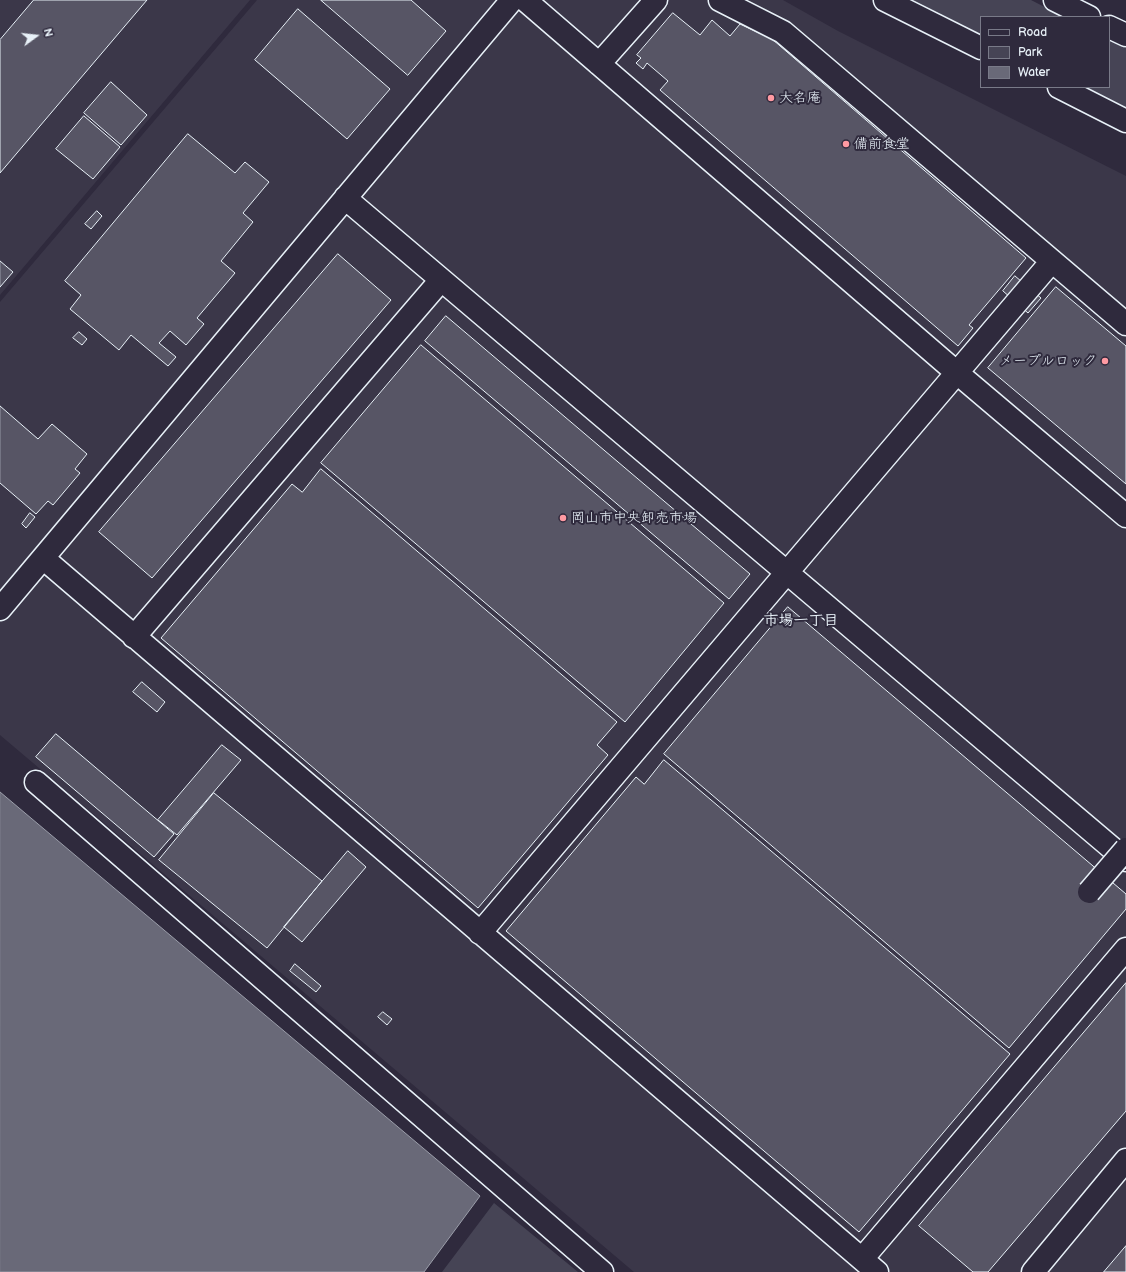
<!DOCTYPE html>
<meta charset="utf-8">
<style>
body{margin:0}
#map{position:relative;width:1126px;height:1272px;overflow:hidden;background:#2f2a3d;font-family:"Balsamiq Sans",sans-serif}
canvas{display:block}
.legend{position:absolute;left:980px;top:16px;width:130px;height:72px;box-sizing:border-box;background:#2f2a3d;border:1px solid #797a88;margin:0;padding:5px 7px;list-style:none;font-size:12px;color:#e8f1f8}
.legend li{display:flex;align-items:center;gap:8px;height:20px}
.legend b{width:20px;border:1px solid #797a88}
.north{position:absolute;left:16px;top:16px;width:40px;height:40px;-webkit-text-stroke:3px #2f2a3d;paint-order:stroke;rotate:75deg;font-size:11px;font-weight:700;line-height:16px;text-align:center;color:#e8f1f8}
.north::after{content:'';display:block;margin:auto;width:14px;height:18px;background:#e8f1f8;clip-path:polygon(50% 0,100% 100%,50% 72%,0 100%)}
</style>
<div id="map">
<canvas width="1126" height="1272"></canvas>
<ul class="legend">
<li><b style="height:5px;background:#2f2a3d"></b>Road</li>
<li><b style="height:11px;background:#464455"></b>Park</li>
<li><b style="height:11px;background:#696978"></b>Water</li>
</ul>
<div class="north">N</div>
</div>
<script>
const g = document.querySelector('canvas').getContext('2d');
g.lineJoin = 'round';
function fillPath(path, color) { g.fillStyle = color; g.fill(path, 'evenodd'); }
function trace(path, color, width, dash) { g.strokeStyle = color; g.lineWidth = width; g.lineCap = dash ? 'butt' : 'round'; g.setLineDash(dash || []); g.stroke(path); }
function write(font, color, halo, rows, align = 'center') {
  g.font = font + ' "Balsamiq Sans","Klee One",sans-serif'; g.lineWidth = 4; g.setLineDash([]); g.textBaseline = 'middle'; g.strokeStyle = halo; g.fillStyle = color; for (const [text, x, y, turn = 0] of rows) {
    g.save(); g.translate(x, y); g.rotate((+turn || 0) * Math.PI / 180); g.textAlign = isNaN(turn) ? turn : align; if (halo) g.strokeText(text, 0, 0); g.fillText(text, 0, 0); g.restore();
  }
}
const built = new Path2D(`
 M0 0H250L0 295Z
 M257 0H783L838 31 1126 176V1272H634L0 735V302Z`);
const green = new Path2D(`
 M910 0H1031L1064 17H981V35Z
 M1109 39 1126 48V108L1084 87H1109Z
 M494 1203 578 1272H442Z`);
const water = new Path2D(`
 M0 792 480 1196 424 1272H0Z`);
const building = new Path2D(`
 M34 0H147L0 173V40Z
 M321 0H411L446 31 408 75Z
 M298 9 390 89 347 139 255 60Z
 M673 13 700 35 712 20 730 36 740 24 772 39 1026 258 969 325 973 328 958 346 660 90 668 81 647 63 643 69 636 63 641 58 637 55Z
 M111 82 147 115 121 145 84 113Z
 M84 116 120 147 93 179 56 149Z
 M188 134 235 173 245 162 269 182 243 213 253 222 221 261 235 273 197 318 204 324 186 345 170 331 159 343 176 357 168 366 131 335 119 350 70 309 81 295 65 281Z
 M97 211 102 216 91 229 85 224Z
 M338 254 391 300 152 578 99 532Z
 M0 261 13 272 0 287Z
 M1015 276 1041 298 1028 313 1003 291Z
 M1056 287 1126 346V484L988 368Z
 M446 316 750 574 729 599 425 341Z
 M79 332 87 339 82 345 73 338Z
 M421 345 724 603 625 722 321 463Z
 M0 406 38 439 52 424 87 454 75 469 80 473 53 505 48 501 36 514 0 483Z
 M321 469 617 722 597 745 608 755 478 908 161 638 292 484 302 492Z
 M30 513 35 517 26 528 22 524Z
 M788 607 1126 894V909L1009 1048 664 754Z
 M142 682 165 702 157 712 133 692Z
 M56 734 174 834 154 857 36 757Z
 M222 745 241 760 177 835 158 820Z
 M664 760 1010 1054 859 1232 506 931 636 777 644 784Z
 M214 793 322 881 267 948 159 860Z
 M348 851 366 867 302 942 284 927Z
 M295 964 321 986 316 992 290 971Z
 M1126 983V1111L988 1272H973L919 1226Z
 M383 1012 392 1019 387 1025 378 1017Z
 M1126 1246V1272H1104Z`);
const minor = new Path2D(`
 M525 0 956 372 1126 516
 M720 0 783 32 1126 324
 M885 0 981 48
 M1055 0 1089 17
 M1109 27 1126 35
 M599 64 656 0
 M1059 87 1126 121
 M345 198 1126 860
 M43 558 877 1272
 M0 609 512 0
 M134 637 441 280
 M36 782 602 1272
 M480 933 1052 261
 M862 1259 1126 949
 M1033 1272 1126 1160`);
const minorBridge = new Path2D(`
 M1089 892 1126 849`);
const markers = [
 [771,98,4,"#ff9aa2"],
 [846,144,4,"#ff9aa2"],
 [1105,361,4,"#ff9aa2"],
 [563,518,4,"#ff9aa2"]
];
const poiNames = [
 ["大名庵",779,98],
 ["備前食堂",854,144],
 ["メープルロック",1097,361,"right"],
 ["岡山市中央卸売市場",571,518]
];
const neighbourhoodNames = [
 ["市場一丁目",801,621]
];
fillPath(built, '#3b3749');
fillPath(green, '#464455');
fillPath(water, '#696978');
trace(water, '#9c9fab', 1);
fillPath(building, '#575565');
trace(building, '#e8f1f8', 1);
trace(minor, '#e8f1f8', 25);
trace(minor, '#2f2a3d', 22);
trace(minorBridge, '#e8f1f8', 25, []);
trace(minorBridge, '#2f2a3d', 22);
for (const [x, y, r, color] of markers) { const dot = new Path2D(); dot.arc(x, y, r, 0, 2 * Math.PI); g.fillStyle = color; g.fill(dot); trace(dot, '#2f2a3d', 1.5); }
write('14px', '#e8f1f8', '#2f2a3d', poiNames, 'left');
write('bold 15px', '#e8f1f8', '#2f2a3d', neighbourhoodNames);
</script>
